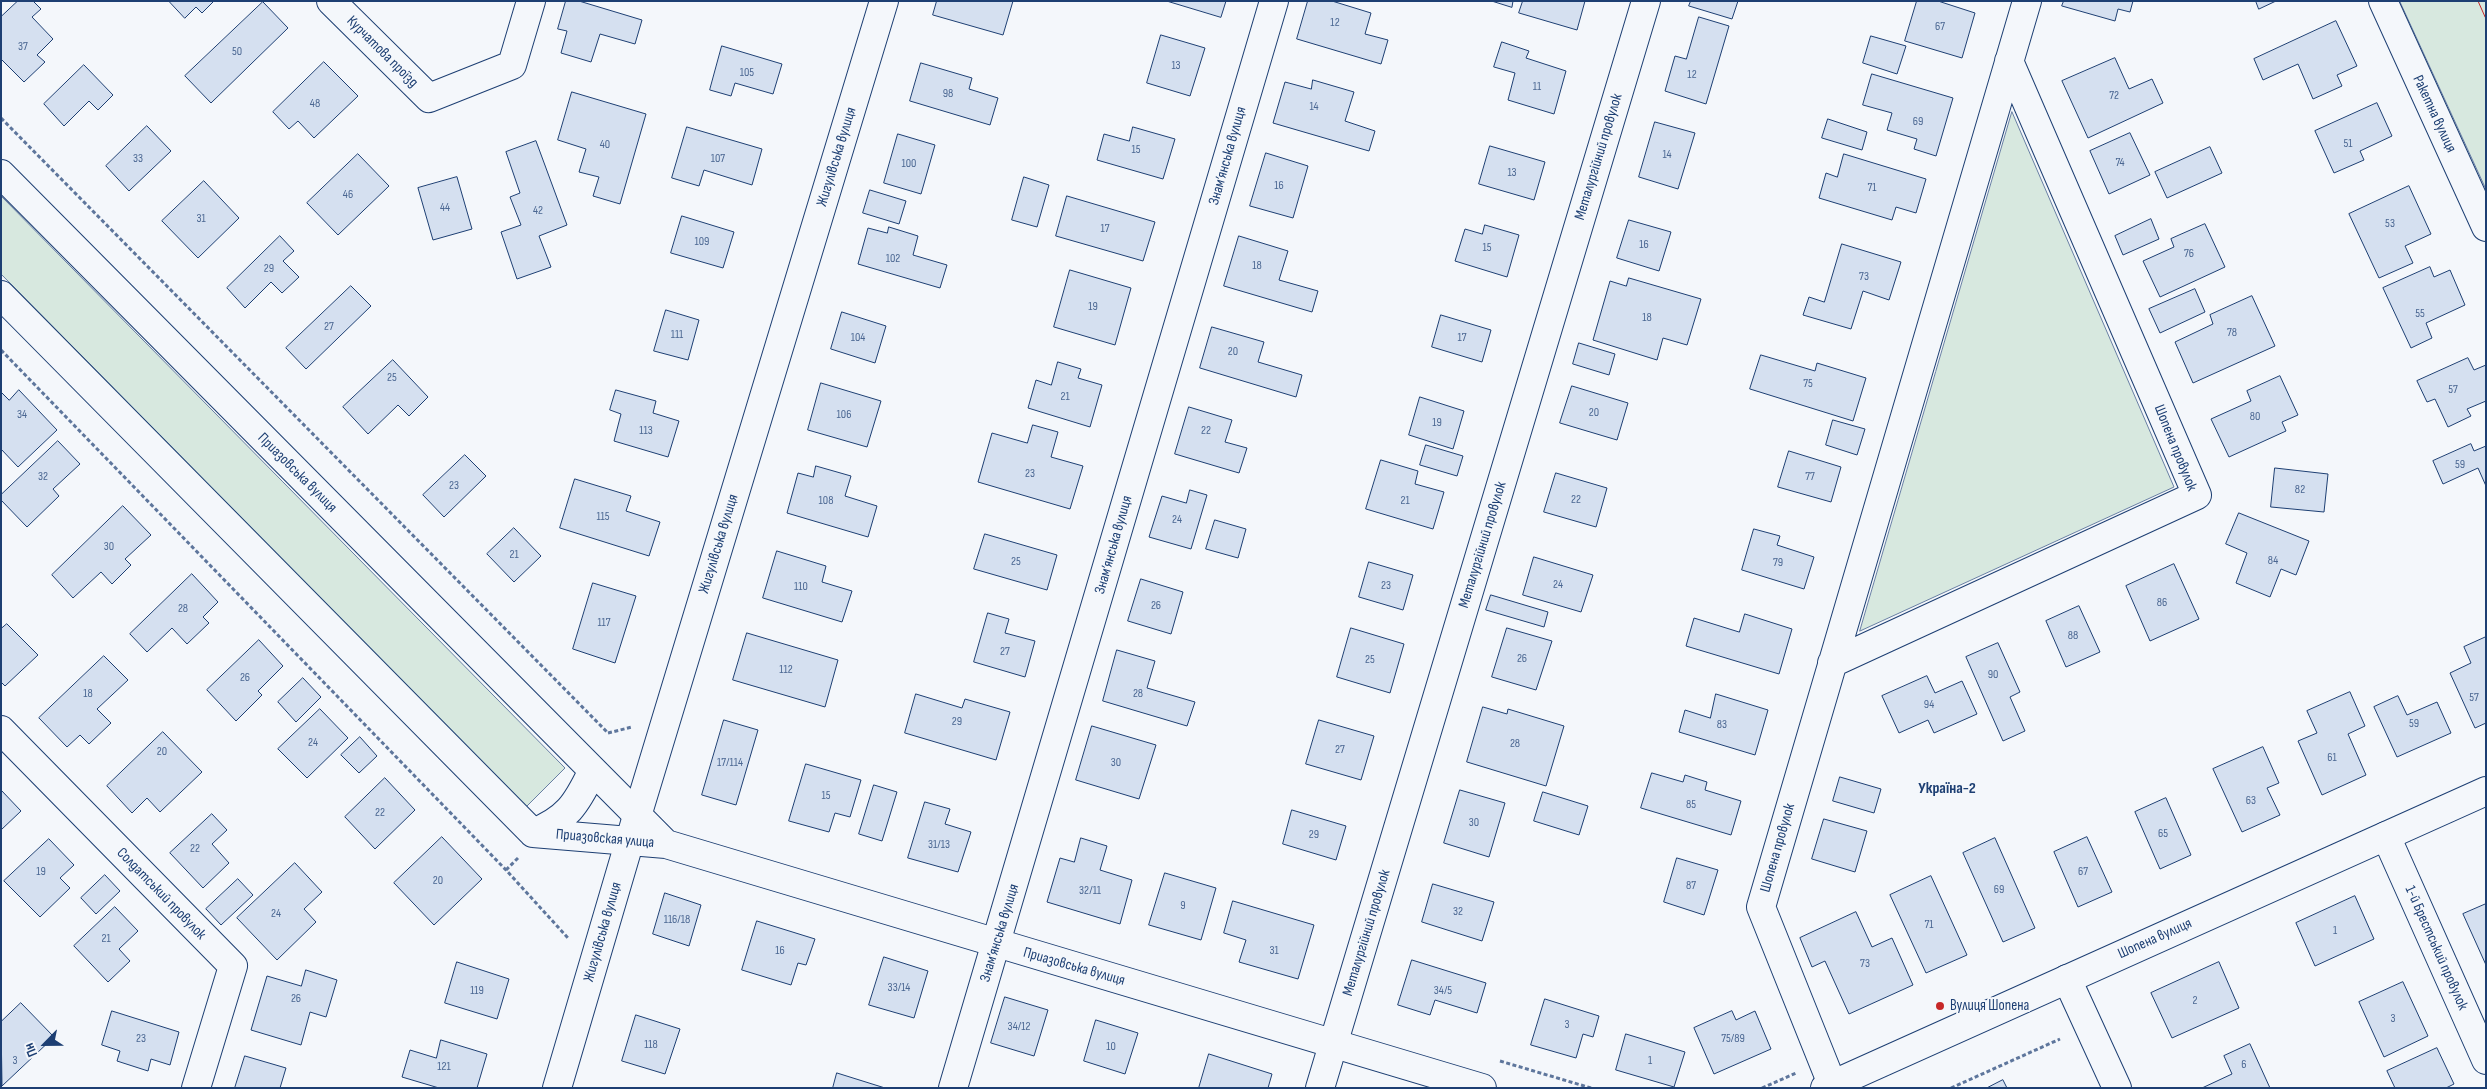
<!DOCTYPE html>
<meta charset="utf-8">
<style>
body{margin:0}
#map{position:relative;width:2487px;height:1089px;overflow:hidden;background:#f4f7fb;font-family:"Sofia Sans Condensed",sans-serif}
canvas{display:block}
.frame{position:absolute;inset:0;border:2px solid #1d3f73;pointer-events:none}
.north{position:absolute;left:20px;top:1019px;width:50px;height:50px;-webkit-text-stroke:4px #f4f7fb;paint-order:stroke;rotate:247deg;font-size:14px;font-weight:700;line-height:20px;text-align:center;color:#1d3f73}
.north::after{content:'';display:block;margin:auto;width:18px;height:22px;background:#1d3f73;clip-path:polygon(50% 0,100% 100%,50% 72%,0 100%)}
</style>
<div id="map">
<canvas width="2487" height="1089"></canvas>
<div class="frame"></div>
<div class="north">Пн</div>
</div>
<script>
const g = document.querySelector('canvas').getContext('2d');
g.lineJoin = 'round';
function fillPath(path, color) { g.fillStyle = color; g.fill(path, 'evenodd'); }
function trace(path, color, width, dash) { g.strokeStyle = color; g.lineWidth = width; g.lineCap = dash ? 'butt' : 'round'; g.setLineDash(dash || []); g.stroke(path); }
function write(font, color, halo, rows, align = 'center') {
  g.font = font + ' "Sofia Sans Condensed",sans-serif'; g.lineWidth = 4; g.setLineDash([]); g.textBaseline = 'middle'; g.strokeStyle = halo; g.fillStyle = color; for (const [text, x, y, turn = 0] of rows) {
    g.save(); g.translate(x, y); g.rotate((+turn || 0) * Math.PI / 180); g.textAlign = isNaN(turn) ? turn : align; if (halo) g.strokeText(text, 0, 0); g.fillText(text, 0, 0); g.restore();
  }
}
const green = new Path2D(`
 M2400 1H2486V189Z
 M2012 112 2174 487 1860 631Z
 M1 196 565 768 526 807 1 274Z`);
const building = new Path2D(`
 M18 1H33L41 9 32 17 53 39 37 55 45 62 24 82 1 59V17Z
 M169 1H214L202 13 196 7 185 18Z
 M566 1H579L642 20 635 44 600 34 591 62 561 53 567 31 558 29Z
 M937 1H1013L1003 35 933 15Z
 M1167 1H1226L1221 17Z
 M1308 1H1332L1371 13 1365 34 1388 40 1381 64 1297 39Z
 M1492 1H1513L1512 7Z
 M1523 1H1585L1577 30 1519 13Z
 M1691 1H1738L1732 19 1689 6Z
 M1917 1H1938L1975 13 1962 58 1905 41Z
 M2064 1H2133L2130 12 2118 9 2115 21 2062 6Z
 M2256 1H2276L2259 9Z
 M263 2 288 28 211 103 185 76Z
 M1699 17 1729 26 1706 104 1665 91 1675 56 1686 59Z
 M2336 21 2357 66 2337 75 2342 86 2313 99 2298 64 2263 80 2254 59Z
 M1161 35 1205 48 1190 96 1147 83Z
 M1871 36 1906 46 1897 74 1863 63Z
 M1502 42 1529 51 1526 58 1566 71 1554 114 1508 100 1515 73 1494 67Z
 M722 46 782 64 773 94 735 83 731 96 710 90Z
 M2115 58 2129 89 2152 79 2163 103 2088 138 2062 81Z
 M324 62 358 96 314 138 298 121 289 129 273 112Z
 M921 63 972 78 969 89 998 98 990 125 910 101Z
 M84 65 113 95 98 110 89 101 64 126 44 104Z
 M1872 74 1953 98 1936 156 1914 149 1917 139 1887 130 1892 113 1863 105Z
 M1313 80 1354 92 1345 121 1375 131 1369 151 1273 123 1285 82 1311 89Z
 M572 92 646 114 620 204 593 196 599 177 579 172 586 149 558 140Z
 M2377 103 2392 136 2360 151 2364 160 2334 173 2315 131Z
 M1828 119 1867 132 1862 150 1822 138Z
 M1655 122 1695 133 1678 189 1639 177Z
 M147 126 171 151 129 191 106 166Z
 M687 127 762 149 752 185 704 170 699 186 672 178Z
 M1133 127 1175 139 1163 179 1097 160 1104 134 1129 141Z
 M2130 133 2150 175 2109 194 2090 151Z
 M898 134 935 145 921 194 884 183Z
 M536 141 567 225 539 236 551 267 517 279 501 232 521 225 510 197 520 193 506 152Z
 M1490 146 1545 162 1534 200 1479 184Z
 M2210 147 2222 173 2167 198 2155 172Z
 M1266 153 1308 166 1293 218 1250 206Z
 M358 154 389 186 338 235 307 203Z
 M1844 154 1926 179 1916 213 1896 207 1892 220 1819 198 1826 173 1837 177Z
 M457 177 472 229 433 240 418 188Z
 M1024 177 1049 185 1037 227 1012 220Z
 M204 181 239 218 198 258 162 221Z
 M2409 186 2431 234 2405 246 2413 263 2379 278 2349 214Z
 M870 190 906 201 899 224 863 213Z
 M1067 196 1155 222 1143 261 1056 236Z
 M682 216 734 232 723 268 671 253Z
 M2151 219 2159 239 2123 255 2115 236Z
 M1629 220 1671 232 1659 271 1617 258Z
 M2205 224 2225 267 2160 297 2143 261 2174 247 2171 239Z
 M1485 225 1519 235 1507 277 1455 261 1465 229 1482 234Z
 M889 227 918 236 913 255 947 265 940 288 858 264 868 228 887 233Z
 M280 236 294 251 283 261 299 277 282 293 271 282 245 308 227 288Z
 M1239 236 1288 251 1279 280 1318 291 1312 312 1224 286Z
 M1842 244 1901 262 1889 300 1863 291 1851 329 1803 315 1809 297 1824 302Z
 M2430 267 2434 277 2450 270 2465 305 2426 323 2432 338 2411 348 2383 288Z
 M1070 270 1131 288 1115 345 1054 327Z
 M1629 278 1701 299 1687 345 1663 338 1657 360 1593 340 1610 281 1626 286Z
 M351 286 371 306 306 369 286 348Z
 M2195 289 2205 312 2160 333 2149 309Z
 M2252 296 2275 346 2193 383 2175 342 2213 324 2210 315Z
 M666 310 699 320 688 360 654 351Z
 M842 312 886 326 875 363 831 349Z
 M1441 315 1491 330 1482 362 1432 347Z
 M1212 327 1264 342 1258 362 1302 375 1296 397 1200 368Z
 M1579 343 1615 354 1609 375 1573 364Z
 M1761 355 1815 371 1817 363 1866 378 1853 421 1750 389Z
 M2468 358 2474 370 2486 365V401L2467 409 2471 416 2448 427 2435 399 2427 402 2417 381Z
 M393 360 428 397 409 416 398 405 368 434 343 407Z
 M1058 362 1081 369 1078 378 1102 385 1090 427 1028 408 1036 380 1051 385Z
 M2280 376 2298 415 2282 422 2286 431 2229 457 2211 419 2251 401 2247 391Z
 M821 383 881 401 867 447 808 430Z
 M1572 386 1628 403 1617 440 1560 423Z
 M19 390 57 430 18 467 1 449V392L9 400Z
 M616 390 656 401 653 413 679 421 668 457 614 441 621 414 610 410Z
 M1420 397 1464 411 1453 449 1409 435Z
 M1189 407 1232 420 1225 442 1247 448 1239 473 1175 454Z
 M1833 420 1865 429 1857 455 1826 445Z
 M1033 425 1058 432 1051 457 1083 466 1070 509 978 482 992 433 1027 443Z
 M58 441 80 464 53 489 59 496 27 527 1 500V495Z
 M2471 444 2474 451 2486 446V486L2478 468 2443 484 2433 461Z
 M1426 445 1463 456 1457 476 1420 465Z
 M1789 451 1841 467 1831 502 1778 487Z
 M465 455 486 476 444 517 423 495Z
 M1381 460 1418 471 1415 484 1444 492 1433 529 1366 509Z
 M816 466 851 476 845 496 877 506 868 537 787 513 798 473 813 477Z
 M2275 468 2328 474 2324 512 2271 507Z
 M1556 473 1607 488 1596 527 1544 512Z
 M575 479 631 496 626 511 660 522 649 556 560 528Z
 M1190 490 1207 495 1191 549 1149 537 1162 496 1186 503Z
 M123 506 151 535 125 559 131 565 112 584 101 572 73 598 52 575Z
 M2239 513 2309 541 2296 575 2281 569 2270 597 2236 583 2247 553 2226 544Z
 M1215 520 1246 529 1238 558 1206 549Z
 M514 528 541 556 514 582 487 554Z
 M1754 529 1780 536 1777 545 1814 557 1804 589 1742 570Z
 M985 534 1057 555 1047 590 974 569Z
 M777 551 826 566 822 582 852 591 842 622 763 598Z
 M1534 557 1593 575 1581 612 1523 595Z
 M1369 562 1413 575 1403 610 1359 597Z
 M2174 564 2199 619 2150 641 2126 586Z
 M192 574 218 602 203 617 209 623 187 644 172 628 147 652 130 634Z
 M1141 579 1183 592 1171 634 1128 621Z
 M593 583 636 596 615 663 573 649Z
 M1491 595 1548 612 1544 627 1486 610Z
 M2079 606 2100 652 2066 667 2046 621Z
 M988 613 1009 619 1005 633 1035 641 1025 677 974 662Z
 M1745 614 1792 629 1779 674 1686 646 1694 618 1739 632Z
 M7 624 38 655 5 686 1 682V629Z
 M1351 628 1404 644 1390 693 1337 677Z
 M1507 628 1552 641 1536 690 1492 677Z
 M747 633 838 660 825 707 733 680Z
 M2486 637V723L2475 728 2450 673 2471 663 2464 647Z
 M259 640 283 666 258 691 262 695 236 721 207 690Z
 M1998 643 2020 692 2010 697 2025 731 2003 741 1966 657Z
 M1117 650 1155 661 1147 688 1195 702 1187 726 1103 701Z
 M104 656 128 680 97 709 111 723 89 744 80 735 67 747 39 718Z
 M1927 676 1935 693 1962 681 1977 714 1934 733 1928 720 1899 733 1882 696Z
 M303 678 321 697 296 722 278 702Z
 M2350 692 2365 726 2348 734 2366 775 2322 795 2298 741 2317 733 2307 711Z
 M916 694 962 708 965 699 1010 712 996 760 905 733Z
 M1716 694 1768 710 1755 755 1679 732 1685 710 1710 718Z
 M2398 696 2407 715 2437 702 2451 733 2397 757 2374 707Z
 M1483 707 1507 714 1508 709 1564 726 1546 786 1467 762Z
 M320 709 348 738 307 778 278 749Z
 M724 720 758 730 736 805 702 795Z
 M1319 720 1374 736 1361 780 1306 764Z
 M1092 726 1156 745 1139 799 1076 780Z
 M163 732 202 772 160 812 147 798 132 813 107 786Z
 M360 737 377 756 359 773 341 755Z
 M2263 747 2279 783 2267 788 2280 815 2242 832 2213 769Z
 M806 764 861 780 850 817 835 813 829 832 789 821Z
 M1652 773 1683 782 1685 775 1707 782 1705 790 1741 801 1731 835 1641 808Z
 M1840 777 1881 789 1874 813 1833 801Z
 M385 778 415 810 375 849 345 817Z
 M874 785 897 792 882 841 859 834Z
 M1 790 21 811 1 830Z
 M1460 790 1505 803 1489 857 1444 843Z
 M1543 792 1588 806 1579 835 1534 821Z
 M2166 798 2191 855 2160 869 2135 812Z
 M925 802 950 809 945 824 971 832 958 872 908 858Z
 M1292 810 1346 826 1336 860 1283 844Z
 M212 814 227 830 212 844 229 863 203 888 170 853Z
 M1824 819 1867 831 1855 872 1812 859Z
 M442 837 482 879 434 925 394 883Z
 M2087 837 2112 892 2078 907 2054 852Z
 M1081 838 1107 846 1100 870 1132 880 1120 924 1047 902 1060 858 1074 862Z
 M1995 838 2035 928 2003 942 1963 853Z
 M49 839 74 865 60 878 70 888 40 917 4 881Z
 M1677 858 1718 870 1704 915 1664 902Z
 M295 863 322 892 304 909 316 922 277 960 237 918Z
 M1165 873 1216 888 1201 940 1149 925Z
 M105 875 120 891 96 914 81 898Z
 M1931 876 1967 955 1926 973 1890 895Z
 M238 879 253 895 221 925 206 909Z
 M1433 884 1494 902 1482 941 1422 922Z
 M665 893 701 905 689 946 653 934Z
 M2355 896 2374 939 2315 966 2296 923Z
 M1233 901 1314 925 1298 979 1239 962 1246 940 1224 933Z
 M2486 904V965L2463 914Z
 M115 907 138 931 119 949 130 961 108 982 74 946Z
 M1856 912 1872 947 1892 938 1913 985 1849 1014 1825 961 1812 967 1800 938Z
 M757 921 815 939 806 965 798 963 791 985 742 970Z
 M884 957 928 971 914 1018 869 1005Z
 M1412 960 1486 983 1477 1013 1435 1000 1430 1015 1398 1005Z
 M457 962 509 979 497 1019 445 1003Z
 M2219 962 2239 1008 2172 1038 2151 993Z
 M306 970 337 980 326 1017 310 1012 301 1045 251 1030 267 976 301 986Z
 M2403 982 2428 1036 2384 1057 2359 1002Z
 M1005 997 1048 1010 1034 1056 991 1043Z
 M1545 999 1599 1016 1593 1037 1583 1034 1576 1058 1531 1045Z
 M21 1003 54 1037 2 1086 1 1022Z
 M112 1011 179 1032 170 1065 151 1059 148 1071 117 1061 120 1051 102 1045Z
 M1732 1011 1736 1020 1755 1011 1771 1049 1714 1074 1694 1028Z
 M636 1015 680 1029 665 1074 622 1061Z
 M1096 1020 1138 1033 1125 1074 1084 1061Z
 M1626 1034 1685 1052 1674 1087 1616 1070Z
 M441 1040 487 1054 477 1088H439L402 1077 410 1050 436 1058Z
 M2250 1044 2270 1088H2202L2232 1074 2224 1056Z
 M2437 1048 2454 1084 2446 1088H2395L2387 1071Z
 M1209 1054 1272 1074 1268 1088H1199Z
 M245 1056 286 1068 280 1088H235Z
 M837 1073 885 1088H833Z
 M2003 1080 2007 1088H1987Z`);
const path = new Path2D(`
 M1 118 608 733
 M1 350 506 870 568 938
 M608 733 632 727
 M506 870 518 858
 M1500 1061 1591 1088
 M1762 1088 1796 1073
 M1951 1088 2060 1039`);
const minor = new Path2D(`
 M331 1 429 98 512 65 531 1
 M2383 1 2486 227
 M1832 663 2197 495 2009 61
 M1 730 233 966 196 1088
 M2386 836 2486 1060
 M2067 979 2117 1088
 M1832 1084 1761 907 2027 1
 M557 1088 640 806 884 1
 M953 1088 1274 1
 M1320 1088 1646 1`);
const tertiary = new Path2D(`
 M1 174 666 844
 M1 295 533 833
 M533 833 666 844 1482 1088
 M533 833C567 819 576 805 592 772
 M1825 1088 2486 791`);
const power = new Path2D(`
 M2478 1 2486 19`);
const markers = [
 [1940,1006,5,"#c62828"]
];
const numberNames = [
 ["12",1335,23],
 ["67",1940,27],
 ["37",23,47],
 ["50",237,52],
 ["13",1176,66],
 ["105",747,73],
 ["12",1692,75],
 ["11",1537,87],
 ["98",948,94],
 ["72",2114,96],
 ["48",315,104],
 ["14",1314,107],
 ["69",1918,122],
 ["51",2348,144],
 ["40",605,145],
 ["15",1136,150],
 ["14",1667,155],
 ["33",138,159],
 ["107",718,159],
 ["74",2120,163],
 ["100",909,164],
 ["13",1512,173],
 ["16",1279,186],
 ["71",1872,188],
 ["46",348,195],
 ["44",445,208],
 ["42",538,211],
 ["31",201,219],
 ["53",2390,224],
 ["17",1105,229],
 ["109",702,242],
 ["16",1644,245],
 ["15",1487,248],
 ["76",2189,254],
 ["102",893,259],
 ["18",1257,266],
 ["29",269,269],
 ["73",1864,277],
 ["19",1093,307],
 ["55",2420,314],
 ["18",1647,318],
 ["27",329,327],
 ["78",2232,333],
 ["111",677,335],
 ["104",858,338],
 ["17",1462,338],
 ["20",1233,352],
 ["25",392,378],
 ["75",1808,384],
 ["57",2453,390],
 ["21",1065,397],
 ["20",1594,413],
 ["34",22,415],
 ["106",844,415],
 ["80",2255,417],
 ["19",1437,423],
 ["113",646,431],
 ["22",1206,431],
 ["59",2460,465],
 ["23",1030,474],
 ["32",43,477],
 ["77",1810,477],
 ["23",454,486],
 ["82",2300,490],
 ["22",1576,500],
 ["108",826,501],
 ["21",1405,501],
 ["115",603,517],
 ["24",1177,520],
 ["30",109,547],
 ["21",514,555],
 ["84",2273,561],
 ["25",1016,562],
 ["79",1778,563],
 ["24",1558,585],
 ["23",1386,586],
 ["110",801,587],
 ["86",2162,603],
 ["26",1156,606],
 ["28",183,609],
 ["117",604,623],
 ["88",2073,636],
 ["27",1005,652],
 ["26",1522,659],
 ["25",1370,660],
 ["112",786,670],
 ["90",1993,675],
 ["26",245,678],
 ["18",88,694],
 ["28",1138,694],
 ["57",2474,698],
 ["94",1929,705],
 ["29",957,722],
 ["59",2414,724],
 ["83",1722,725],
 ["24",313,743],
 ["28",1515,744],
 ["27",1340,750],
 ["20",162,752],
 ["61",2332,758],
 ["17/114",730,763],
 ["30",1116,763],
 ["15",826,796],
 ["63",2251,801],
 ["85",1691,805],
 ["22",380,813],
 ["30",1474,823],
 ["65",2163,834],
 ["29",1314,835],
 ["31/13",939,845],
 ["22",195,849],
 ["19",41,872],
 ["67",2083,872],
 ["20",438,881],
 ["87",1691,886],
 ["69",1999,890],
 ["32/11",1090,891],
 ["9",1183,906],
 ["32",1458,912],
 ["24",276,914],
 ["116/18",677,920],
 ["71",1929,925],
 ["1",2335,931],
 ["21",106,939],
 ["16",780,951],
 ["31",1274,951],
 ["73",1865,964],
 ["33/14",899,988],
 ["119",477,991],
 ["34/5",1443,991],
 ["26",296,999],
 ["2",2195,1001],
 ["3",2393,1019],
 ["3",1567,1025],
 ["34/12",1019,1027],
 ["23",141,1039],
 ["75/89",1733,1039],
 ["118",651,1045],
 ["10",1111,1047],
 ["3",15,1061],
 ["1",1650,1061],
 ["6",2244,1065],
 ["121",444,1067]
];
const streetNames = [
 ["Курчатова проїзд",382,52,45],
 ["Ракетна вулиця",2434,114,65],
 ["Знам’янська вулиця",1228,156,-74],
 ["Жигулівська вулиця",837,157,-73],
 ["Металургійний провулок",1599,157,-73],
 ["Шопена провулок",2175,448,68],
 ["Приазовська вулиця",297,473,45],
 ["Жигулівська вулиця",719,544,-73],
 ["Знам’янська вулиця",1114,545,-74],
 ["Металургійний провулок",1483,545,-73],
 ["Приазовская улица",605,839,5],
 ["Шопена провулок",1778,848,-74],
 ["Солдатський провулок",161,894,46],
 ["Жигулівська вулиця",603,932,-74],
 ["Знам’янська вулиця",1000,933,-73],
 ["Металургійний провулок",1367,933,-73],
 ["Шопена вулиця",2155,939,-24],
 ["1-й Брестський провулок",2436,948,66],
 ["Приазовська вулиця",1074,967,16]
];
const poiNames = [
 ["Вулиця Шопена",1950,1006]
];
const neighbourhoodNames = [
 ["Україна-2",1947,789]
];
fillPath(green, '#d7e8df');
trace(green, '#687fa3', 1);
fillPath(building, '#d5e0f0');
trace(building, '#1d3f73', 1);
trace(minor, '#1d3f73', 30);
trace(tertiary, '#1d3f73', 30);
trace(path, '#5e769c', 3, [4, 2.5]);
trace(minor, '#f4f7fb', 28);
trace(tertiary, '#f4f7fb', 28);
trace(power, '#c62828', 1, [18, 4, 2.5, 4]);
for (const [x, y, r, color] of markers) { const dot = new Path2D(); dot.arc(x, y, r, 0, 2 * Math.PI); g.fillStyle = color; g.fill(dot); trace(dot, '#f4f7fb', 2); }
write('12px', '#4b6792', null, numberNames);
write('15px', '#1d3f73', '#f4f7fb', streetNames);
write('15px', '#1d3f73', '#f4f7fb', poiNames, 'left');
write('bold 16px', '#1d3f73', '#f4f7fb', neighbourhoodNames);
</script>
